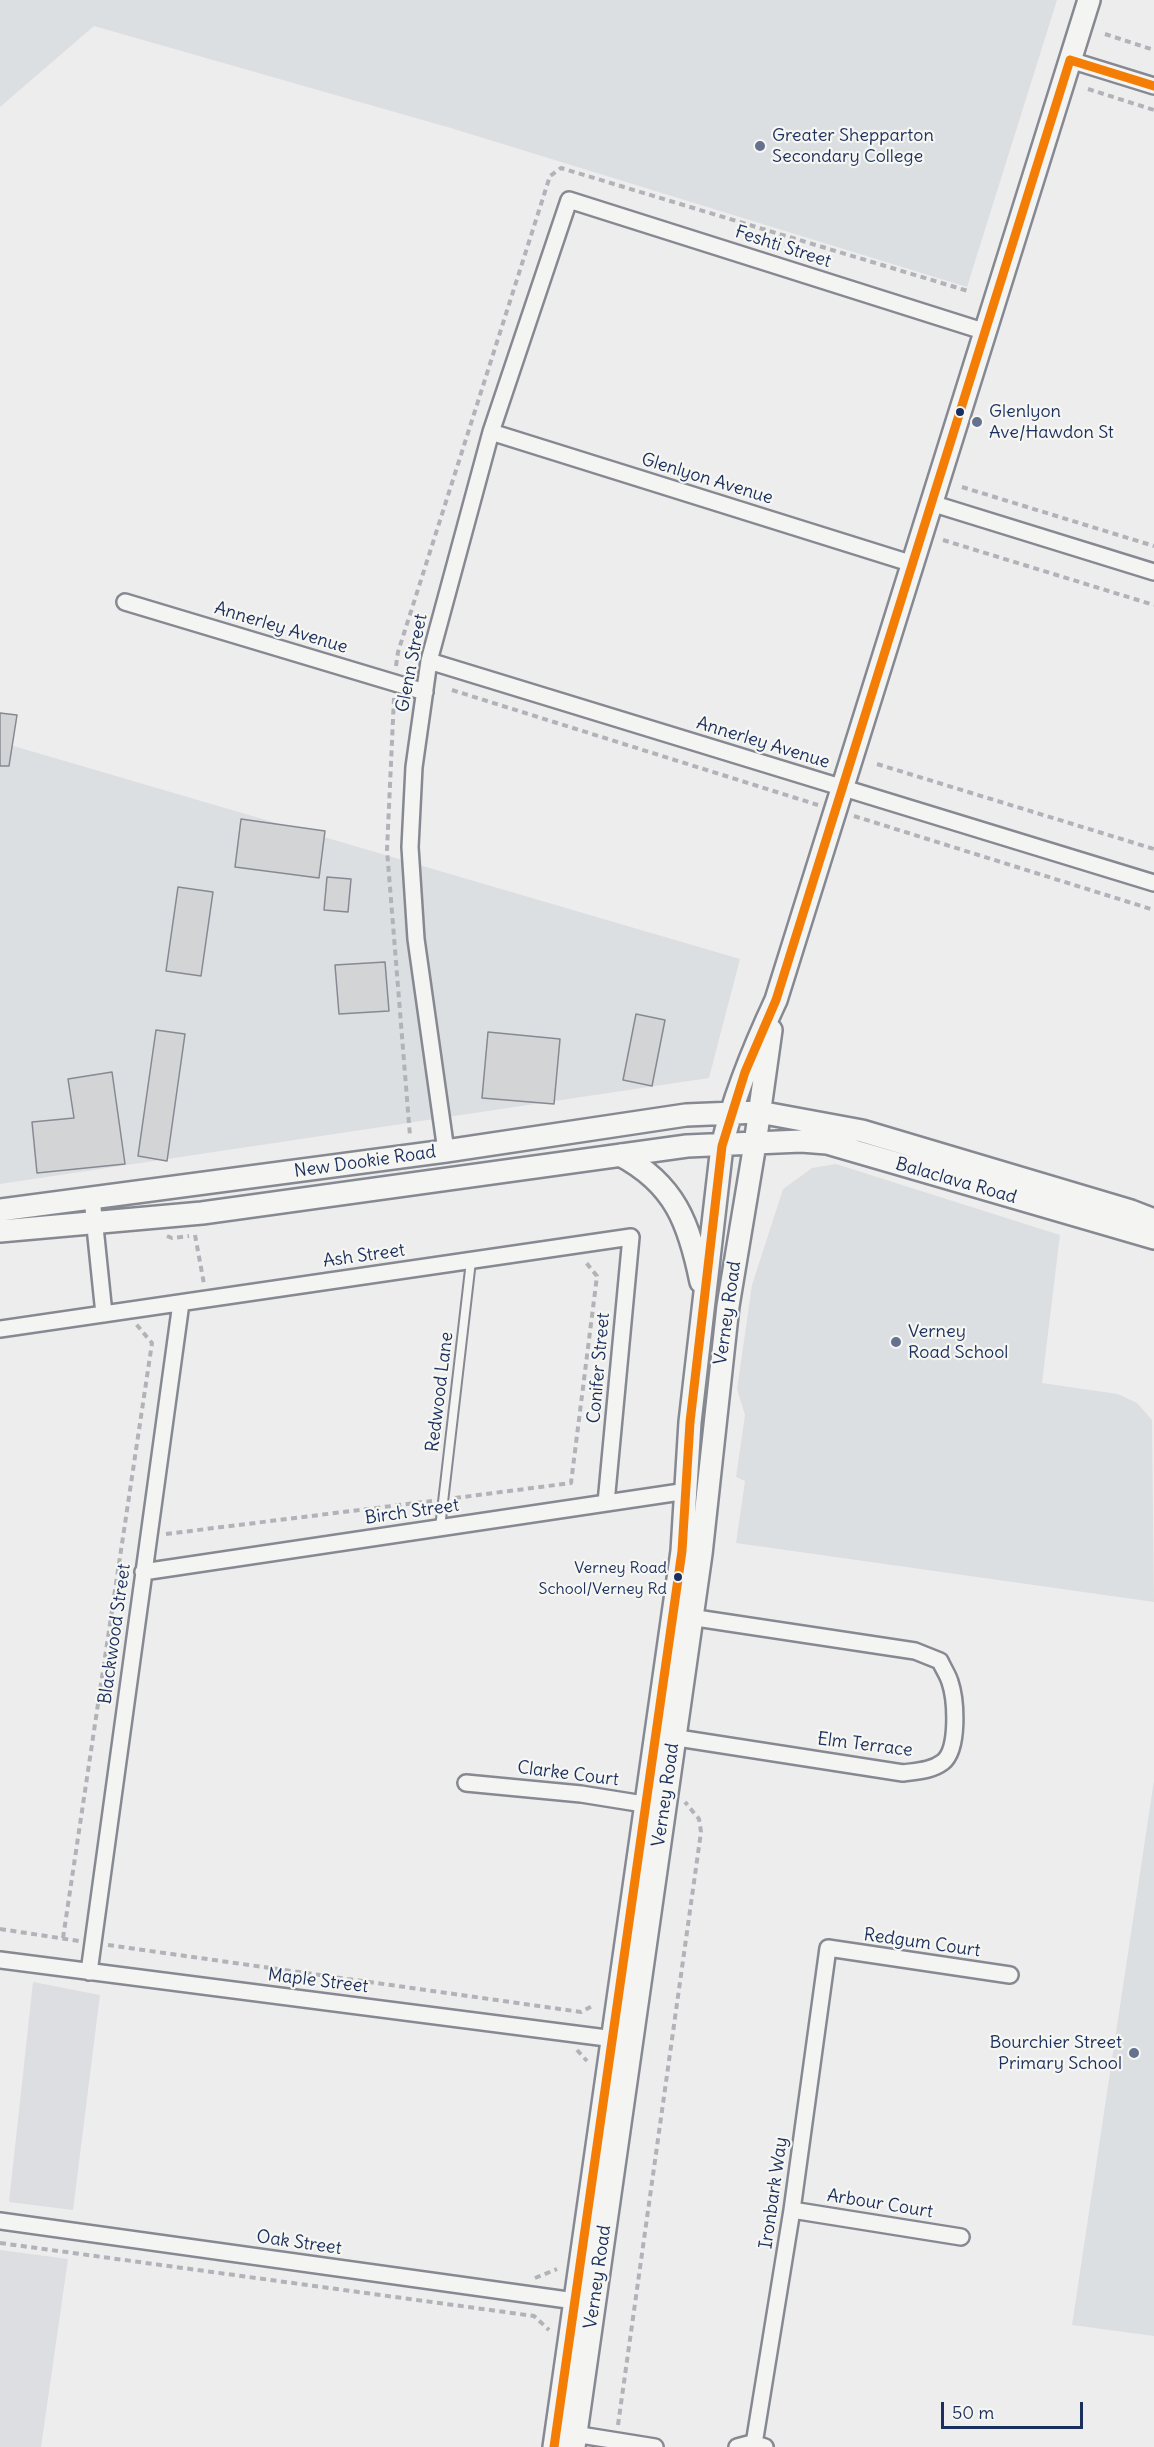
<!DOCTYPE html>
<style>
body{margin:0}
#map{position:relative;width:1154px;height:2447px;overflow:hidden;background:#ededed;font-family:Delius,sans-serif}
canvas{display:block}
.scale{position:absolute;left:941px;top:2402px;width:142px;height:27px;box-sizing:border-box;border:3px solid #1b2f5e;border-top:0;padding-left:8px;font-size:18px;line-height:21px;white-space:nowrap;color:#1b2f5e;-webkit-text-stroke:4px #f6f6f2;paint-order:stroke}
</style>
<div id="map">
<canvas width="1154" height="2447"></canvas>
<div class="scale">50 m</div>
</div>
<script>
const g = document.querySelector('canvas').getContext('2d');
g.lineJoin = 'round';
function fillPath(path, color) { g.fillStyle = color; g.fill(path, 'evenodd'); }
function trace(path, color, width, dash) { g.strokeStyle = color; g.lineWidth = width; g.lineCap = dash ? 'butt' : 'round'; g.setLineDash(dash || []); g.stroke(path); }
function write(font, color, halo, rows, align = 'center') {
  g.font = font + ' Delius,sans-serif'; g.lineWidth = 4.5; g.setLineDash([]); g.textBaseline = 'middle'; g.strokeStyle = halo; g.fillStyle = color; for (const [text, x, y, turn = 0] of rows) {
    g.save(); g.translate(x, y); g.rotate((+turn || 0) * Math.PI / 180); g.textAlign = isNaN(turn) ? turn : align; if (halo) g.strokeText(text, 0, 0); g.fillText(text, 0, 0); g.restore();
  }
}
const built = new Path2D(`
 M0 0H1057L967 287 454 129 94 26 0 107Z
 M0 742 740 959 709 1078 0 1184Z
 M836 1164 1060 1235 1042 1383 1118 1394 1137 1403 1152 1420 1154 1602 736 1543 745 1481 736 1477 745 1415 737 1389 752 1285 783 1189 812 1168Z
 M1154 1780V2336L1072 2325Z`);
const green = new Path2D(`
 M33 1982 100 1995 73 2210 9 2202Z
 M0 2250 68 2259 41 2447H0Z`);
const building = new Path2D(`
 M0 713 17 715 9 766H0Z
 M241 819 325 831 319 878 235 867Z
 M327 877 351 879 348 912 324 910Z
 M178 887 213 892 201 976 166 971Z
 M385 962 389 1011 339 1014 335 965Z
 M636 1014 665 1020 652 1086 623 1080Z
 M156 1030 185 1034 167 1161 138 1156Z
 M488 1032 560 1039 554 1104 482 1098Z
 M112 1072 125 1164 37 1173 32 1122 74 1118 68 1079Z`);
const path = new Path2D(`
 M1105 34 1154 50
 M1088 89 1154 110
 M962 487 1154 546
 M943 540 1154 605
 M396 666 398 652 550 176 561 168 968 291
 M452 690 818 805
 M394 698 387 850 410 1136
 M877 764 1154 849
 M854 816 1154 910
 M195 1235 204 1284
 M167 1236 172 1238 189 1236
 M455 1498 571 1483 597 1276 584 1260
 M166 1534 432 1501
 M0 1929 79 1941
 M63 1938 152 1343 136 1324
 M108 1945 581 2012 594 2005
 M577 2050 587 2061
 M0 2243 534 2316 549 2330
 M535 2278 557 2269
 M618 2425 701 1832 699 1819 685 1802`);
const lane = new Path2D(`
 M440 1528 471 1261`);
const street = new Path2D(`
 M1070 60 1154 86
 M491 432 913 564
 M931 503 1154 572
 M125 602 425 692
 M429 661 1154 883
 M446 1151 416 939 410 847 414 767 429 661 491 432 569 200 986 332
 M92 1198 104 1314
 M0 1329 631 1237 606 1503
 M143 1572 687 1491
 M665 1736 903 1773C917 1771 931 1771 943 1762 959 1749 956 1700 950 1682 948 1675 943 1668 940 1661L915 1651 683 1616
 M466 1783 581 1794 656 1806
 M0 1960 622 2040
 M89 1972 181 1303
 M792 2210 961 2237
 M0 2221 582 2302
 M568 2433 655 2447
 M754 2444 792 2210 828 1948 1010 1975
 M737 2447 752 2443 765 2447`);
const secondary = new Path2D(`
 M620 1155C675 1184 689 1223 701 1282
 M0 1210 446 1151 686 1115 759 1112 862 1131 1131 1211 1154 1220
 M0 1231 202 1213 687 1146 801 1141 827 1143 1154 1238
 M554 2447 682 1551 690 1422 722 1146C734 1095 754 1047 776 1000L1089 0
 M574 2447 701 1554 728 1306 755 1144 771 1030`);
const bus1 = new Path2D(`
 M1070 60 1154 86
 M554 2447 682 1551 690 1422 722 1146 745 1072 776 1000 1070 60`);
const markers = [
 [760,146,6,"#647290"],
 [960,412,5,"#1b2f5e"],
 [977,422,6,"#647290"],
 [896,1342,6,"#647290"],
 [678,1577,5,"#1b2f5e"],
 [1134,2053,6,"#647290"]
];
const busNames = [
 ["Verney Road",667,1568],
 ["School/Verney Rd",667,1589]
];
const poiNames = [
 ["Greater Shepparton",772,136],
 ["Secondary College",772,157],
 ["Glenlyon",989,412],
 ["Ave/Hawdon St",989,433],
 ["Verney",908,1332],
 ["Road School",908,1353],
 ["Bourchier Street",1122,2043,"right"],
 ["Primary School",1122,2064,"right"]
];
const streetNames = [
 ["Feshti Street",783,247,18],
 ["Glenlyon Avenue",707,479,17],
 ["Annerley Avenue",281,628,17],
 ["Glenn Street",412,663,-79],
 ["Annerley Avenue",763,743,17],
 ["New Dookie Road",365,1162,-8],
 ["Balaclava Road",956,1181,16],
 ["Ash Street",364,1256,-8],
 ["Verney Road",728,1313,-82],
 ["Conifer Street",599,1368,-85],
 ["Redwood Lane",440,1392,-83],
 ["Birch Street",412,1512,-8],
 ["Blackwood Street",115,1634,-82],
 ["Elm Terrace",865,1745,7],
 ["Clarke Court",568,1774,7],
 ["Verney Road",666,1795,-82],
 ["Redgum Court",922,1943,8],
 ["Maple Street",318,1981,7],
 ["Ironbark Way",774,2193,-82],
 ["Arbour Court",880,2204,9],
 ["Oak Street",299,2243,8],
 ["Verney Road",598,2277,-82]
];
fillPath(built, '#dcdfe1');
fillPath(green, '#dcdee1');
fillPath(building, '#d3d4d6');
trace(building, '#868992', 1.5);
trace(lane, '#868992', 12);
trace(street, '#868992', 20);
trace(secondary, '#868992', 26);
trace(path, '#b1b3b8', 4, [6, 4.5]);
trace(lane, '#f4f4f2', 8);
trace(street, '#f4f4f2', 15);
trace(secondary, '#f4f4f2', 21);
trace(bus1, '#f47e05', 9);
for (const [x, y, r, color] of markers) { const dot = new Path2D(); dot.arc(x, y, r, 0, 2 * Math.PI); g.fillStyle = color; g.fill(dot); trace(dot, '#f6f6f2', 2); }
write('16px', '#1b2f5e', '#f6f6f2', busNames, 'right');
write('18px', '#1b2f5e', '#f6f6f2', poiNames, 'left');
write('18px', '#1b2f5e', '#f6f6f2', streetNames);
</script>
